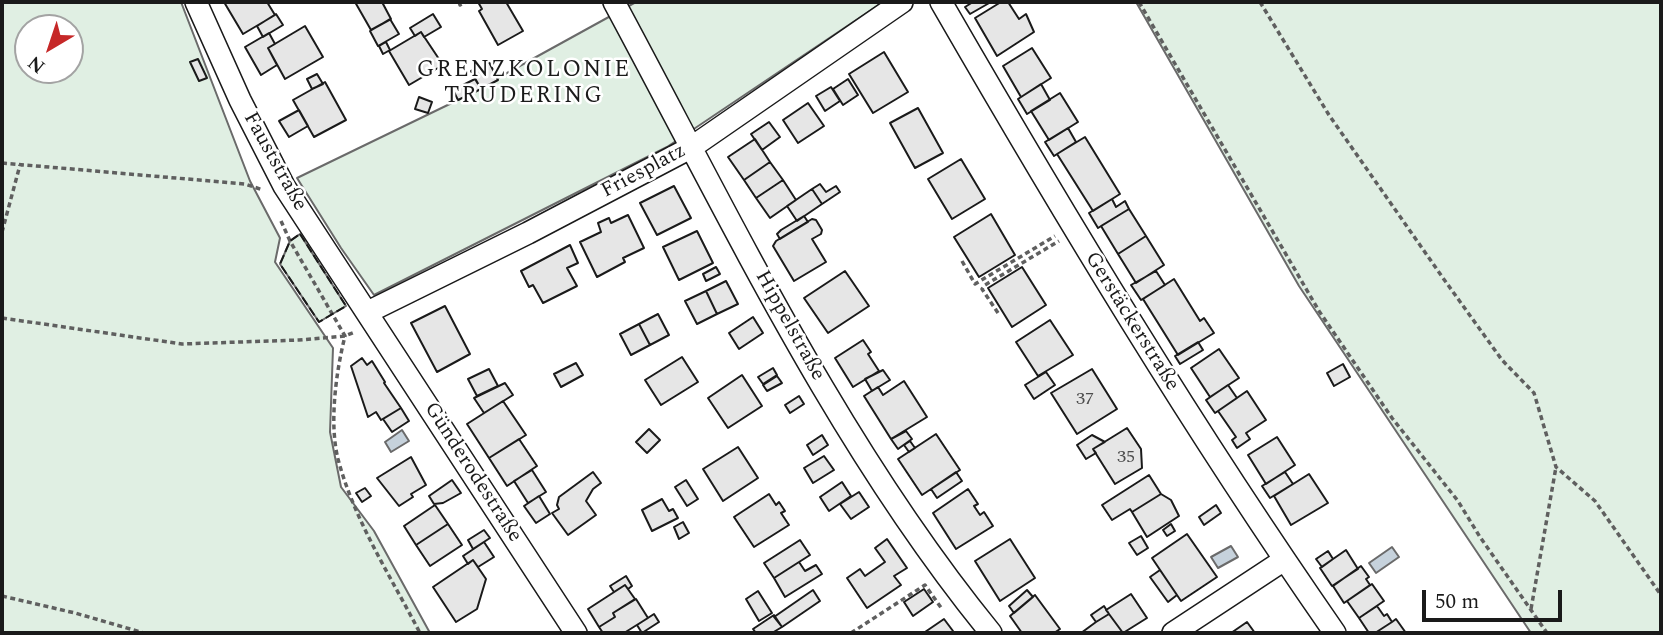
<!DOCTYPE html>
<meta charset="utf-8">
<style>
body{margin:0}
#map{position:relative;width:1663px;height:635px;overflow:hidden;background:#fff;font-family:Spectral,serif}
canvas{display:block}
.frame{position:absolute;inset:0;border:4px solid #1a1a1a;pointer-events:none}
.north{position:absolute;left:14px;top:14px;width:70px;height:70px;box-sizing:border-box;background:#fff;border:2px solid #a3a3a3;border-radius:50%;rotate:219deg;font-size:19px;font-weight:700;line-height:28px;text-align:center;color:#1a1a1a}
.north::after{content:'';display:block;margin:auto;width:24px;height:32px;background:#c62828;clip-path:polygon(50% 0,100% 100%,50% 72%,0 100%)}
.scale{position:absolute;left:1422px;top:590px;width:140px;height:32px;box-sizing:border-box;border:4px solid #1a1a1a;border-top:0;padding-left:9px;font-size:21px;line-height:24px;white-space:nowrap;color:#1a1a1a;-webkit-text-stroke:5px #fff;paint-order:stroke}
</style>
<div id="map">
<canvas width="1663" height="635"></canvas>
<div class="frame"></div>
<div class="north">N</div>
<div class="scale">50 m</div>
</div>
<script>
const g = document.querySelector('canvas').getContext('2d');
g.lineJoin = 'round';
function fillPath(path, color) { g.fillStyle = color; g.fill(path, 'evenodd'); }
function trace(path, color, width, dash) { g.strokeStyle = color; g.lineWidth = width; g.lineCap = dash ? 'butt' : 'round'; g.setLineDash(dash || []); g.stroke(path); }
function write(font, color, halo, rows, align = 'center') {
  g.font = font + ' Spectral,serif'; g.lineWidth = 5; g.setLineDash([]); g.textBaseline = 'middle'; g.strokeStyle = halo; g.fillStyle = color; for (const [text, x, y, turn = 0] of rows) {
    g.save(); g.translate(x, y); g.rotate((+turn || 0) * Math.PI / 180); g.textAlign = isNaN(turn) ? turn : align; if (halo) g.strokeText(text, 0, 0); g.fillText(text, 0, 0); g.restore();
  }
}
const green = new Path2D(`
 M2 2H181L250 181 280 238 275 262 333 348 330 432 341 487 374 531 430 633H2ZM28 28H70V70H28Z
 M636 2H883L667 147 374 295 341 248 297 178 458 100Z
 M1136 2H1661V633H1531L1299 286Z
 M300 234 346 306 319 322 280 264 290 241Z`);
const water = new Path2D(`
 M402 430 409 441 391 452 385 442Z
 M1231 546 1238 557 1218 568 1211 557Z
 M1392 547 1399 557 1376 573 1369 563Z`);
const building = new Path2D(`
 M224 2H267L275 15 243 34Z
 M355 2H382L391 19 371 30Z
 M478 2H506L523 31 498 45 479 11 482 9Z
 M973 2H991L970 14 965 7Z
 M1001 2H1008L1019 19 1026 14 1034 32 997 56 975 18Z
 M276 14 283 25 263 37 257 26Z
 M433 14 441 27 424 37 421 32 415 36 410 28Z
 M390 19 399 34 378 46 370 31Z
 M305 26 323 57 285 79 268 48Z
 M421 32 443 65 409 85 389 51Z
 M269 33 275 44 268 48 277 65 261 75 245 47Z
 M386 42 390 50 383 54 379 46Z
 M1032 48 1051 78 1021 97 1003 66Z
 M884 52 908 92 873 113 849 74Z
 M198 59 207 78 199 81 190 62Z
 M489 62 498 80 481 89 471 71Z
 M317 74 323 84 312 89 307 79Z
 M475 79 481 89 458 100 453 90Z
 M848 79 858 95 843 105 833 89Z
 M325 82 346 120 314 137 293 100Z
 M1041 84 1050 100 1027 114 1018 99Z
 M831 87 840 101 825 111 816 96Z
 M1060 93 1078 122 1049 140 1031 111Z
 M419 97 432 102 428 113 415 109Z
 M808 103 824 126 798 143 783 120Z
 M918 108 943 153 915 168 890 123Z
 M299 110 308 126 289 137 279 121Z
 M769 122 780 137 762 150 751 134Z
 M1068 128 1076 142 1054 156 1045 142Z
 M1085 137 1120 194 1093 211 1057 154Z
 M755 139 770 162 744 180 728 157Z
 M961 159 985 199 952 219 928 179Z
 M770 162 783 180 756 198 744 180Z
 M783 180 796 200 770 218 756 198Z
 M820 184 826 192 836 186 840 192 822 204 812 189Z
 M674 186 691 218 657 235 640 203Z
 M812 189 822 204 797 221 787 206Z
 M1112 199 1116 207 1125 201 1129 209 1098 228 1089 213Z
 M1129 209 1146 236 1118 254 1101 226Z
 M991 214 1015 255 979 277 954 237Z
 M628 215 644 248 623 258 625 262 597 277 580 242 601 232 598 223 609 218 611 223Z
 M804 216 808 222 780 239 777 234 781 230Z
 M812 219 816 220 822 230 821 234 812 239 826 262 794 281 773 246 776 241Z
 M697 231 713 263 679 280 663 247Z
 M1146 236 1164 265 1136 283 1118 254Z
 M570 245 578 263 567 268 577 286 543 303 533 285 529 287 521 271Z
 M716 267 720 274 706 281 703 274Z
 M1022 267 1046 305 1012 327 988 288Z
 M845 271 869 306 828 333 804 298Z
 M1156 271 1165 285 1141 300 1131 285Z
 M1174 279 1200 321 1204 318 1214 333 1178 355 1143 299Z
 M726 281 738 304 717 314 706 291Z
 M706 291 717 314 697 324 685 301Z
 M445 306 470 354 437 372 411 323Z
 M658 314 669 335 650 345 639 324Z
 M753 317 763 333 739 349 729 333Z
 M1050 320 1073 355 1038 376 1016 342Z
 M639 324 650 345 631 355 620 334Z
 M863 340 871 352 868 354 879 371 853 387 835 358Z
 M1198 342 1203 350 1180 364 1175 356Z
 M1219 349 1239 378 1210 397 1191 368Z
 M682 357 698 382 661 405 645 380Z
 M362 358 367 365 372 361 385 382 384 383 401 408 381 420 376 412 368 417 351 366Z
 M576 363 583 375 561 387 554 374Z
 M1343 364 1350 377 1334 386 1327 373Z
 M773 368 777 375 763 384 758 377Z
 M489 369 498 386 477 396 468 379Z
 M1092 369 1117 409 1077 434 1051 393Z
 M883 370 890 380 872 391 865 379Z
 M1046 372 1055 385 1034 399 1025 385Z
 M742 375 762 406 728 428 708 398Z
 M777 376 782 383 767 391 763 385Z
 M904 381 927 417 891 439 864 396 878 387 883 395Z
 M505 383 513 395 484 413 474 398Z
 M1228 385 1237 398 1215 413 1206 400Z
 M1247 391 1266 420 1246 433 1250 439 1237 448 1232 440 1236 437 1218 411Z
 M799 396 804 404 790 413 785 405Z
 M503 401 526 435 489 458 467 424Z
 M401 408 409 421 392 432 383 419Z
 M1127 428 1141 449 1142 468 1115 484 1093 449Z
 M649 429 660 440 647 453 636 442Z
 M906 431 912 439 898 449 891 439Z
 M936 434 960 470 922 495 898 459Z
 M822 435 828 445 813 455 807 445Z
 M1092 435 1105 442 1093 449 1096 453 1086 459 1077 445Z
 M1277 437 1295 465 1266 484 1248 455Z
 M519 439 537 466 507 486 489 458Z
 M910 441 915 448 909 452 904 445Z
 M738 447 758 478 723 501 703 469Z
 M824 456 834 470 813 483 804 468Z
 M411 457 426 485 411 494 413 497 399 506 377 478Z
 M532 470 546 492 528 503 514 481Z
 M593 472 601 483 593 489 586 501 596 515 568 535 552 513 559 509 557 505 559 497Z
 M956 472 962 481 937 498 931 489Z
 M1285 472 1293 484 1270 498 1262 486Z
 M1309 474 1328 503 1291 525 1274 496Z
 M1149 475 1161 494 1132 512 1130 509 1112 520 1102 505Z
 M452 480 461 493 443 503 434 504 429 496Z
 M686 480 698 499 687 506 675 487Z
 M842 482 851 496 829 511 820 497Z
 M365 488 371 496 362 502 356 493Z
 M968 489 978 504 974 506 980 515 984 512 993 526 956 549 933 513Z
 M859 492 869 507 851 519 840 504Z
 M769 494 776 505 779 502 785 511 781 513 789 525 754 547 734 517Z
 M1161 494 1171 500 1179 516 1147 537 1132 512Z
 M539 496 550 514 536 523 524 506Z
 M662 499 669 511 673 509 678 518 652 531 642 510Z
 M435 505 448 524 416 545 404 526Z
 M1216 505 1221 513 1204 525 1199 517Z
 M683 522 689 533 679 539 674 527Z
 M448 524 462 545 430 566 416 545Z
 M1171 524 1175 531 1167 536 1163 530Z
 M484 530 490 538 473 549 468 540Z
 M1187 534 1217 577 1181 601 1152 558Z
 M1141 536 1148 548 1137 555 1129 543Z
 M887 539 907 568 894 576 901 585 867 608 847 578 860 569 865 576 885 562 875 548Z
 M1010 539 1035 578 1000 601 975 561Z
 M800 540 810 555 774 578 764 563Z
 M484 542 494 557 478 567 473 560 468 564 463 556Z
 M1346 550 1358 569 1332 586 1320 568Z
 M1328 551 1333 559 1322 567 1316 559Z
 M473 560 486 579 477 609 456 622 433 587Z
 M799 562 805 571 816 565 822 574 785 597 774 578Z
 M1361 566 1369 577 1366 579 1370 585 1344 603 1333 586Z
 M1160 570 1177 595 1168 602 1150 577Z
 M626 576 632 586 628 589 625 585 614 592 610 586Z
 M1372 584 1384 601 1359 618 1347 601Z
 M625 585 635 599 613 613 615 617 599 627 588 609Z
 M924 589 933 602 913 616 904 602Z
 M813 590 820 601 782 627 774 617Z
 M1027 590 1033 597 1014 613 1009 606Z
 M758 591 772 613 759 621 746 599Z
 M1131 594 1147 618 1123 633 1106 610Z
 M1035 595 1060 629 1054 633H1022L1010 616Z
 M636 599 648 618 624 633H603L599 627 615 617 613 613Z
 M1104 606 1109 614 1096 622 1091 615Z
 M1377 606 1384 616 1387 614 1392 622 1375 633H1369L1359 618Z
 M654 614 659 622 642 633 637 625Z
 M1109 614 1123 633H1081L1096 622Z
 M774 615 782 627 772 633H756L753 629Z
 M944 619 953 631 949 633H926L925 632Z
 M1396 619 1406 633H1375L1392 622Z
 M1247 622 1255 633H1231Z`);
const path = new Path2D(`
 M459 2 460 5 466 2
 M1139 2 1319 311 1392 418 1458 501 1480 537 1547 633
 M1260 2 1329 115 1443 278 1502 360 1534 393 1556 467 1595 501 1661 595
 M2 163 245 184 263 190
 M281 221 290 241 345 336C336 372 329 423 338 459 354 520 391 577 420 633
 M2 232 20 165
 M962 261 975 284 1055 236
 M998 313 982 289 985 285 1059 241
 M2 318 182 344 299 340 345 336 355 332
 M2 596 75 613 144 633
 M1531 609 1556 467
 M851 633 925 585 942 609`);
const minor = new Path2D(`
 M196 2 240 100 284 186 576 633
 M614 2C730 217 836 443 991 633
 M941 2C1065 217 1193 429 1335 633
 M368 312 528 233 692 147 902 2
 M1173 633 1284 560`);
const fence = new Path2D(`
 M300 234 346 306 319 322 280 264 290 241Z`);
const numberNames = [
 ["37",1085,400],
 ["35",1126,458]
];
const streetNames = [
 ["Fauststraße",274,162,61],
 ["Friesplatz",644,172,-28],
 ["Gerstäckerstraße",1131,322,58],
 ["Hippelstraße",789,326,61],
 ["Günderodestraße",472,473,57]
];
const neighbourhoodNames = [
 ["GRENZKOLONIE",524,71],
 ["TRUDERING",524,97]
];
fillPath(green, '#e0efe3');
trace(green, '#6a6a6a', 2);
fillPath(water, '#c6d2dc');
trace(water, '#6a6a6a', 2);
fillPath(building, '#e6e6e6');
trace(building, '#1a1a1a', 2);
trace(minor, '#1a1a1a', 24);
trace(path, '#5f5f5f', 3.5, [5, 3.5]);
trace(minor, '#fff', 21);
trace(fence, '#1a1a1a', 2, [9, 3.5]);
write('18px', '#4d4d4d', null, numberNames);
write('21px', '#1a1a1a', '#fff', streetNames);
g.letterSpacing = '2px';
write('23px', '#1a1a1a', '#fff', neighbourhoodNames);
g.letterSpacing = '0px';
</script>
